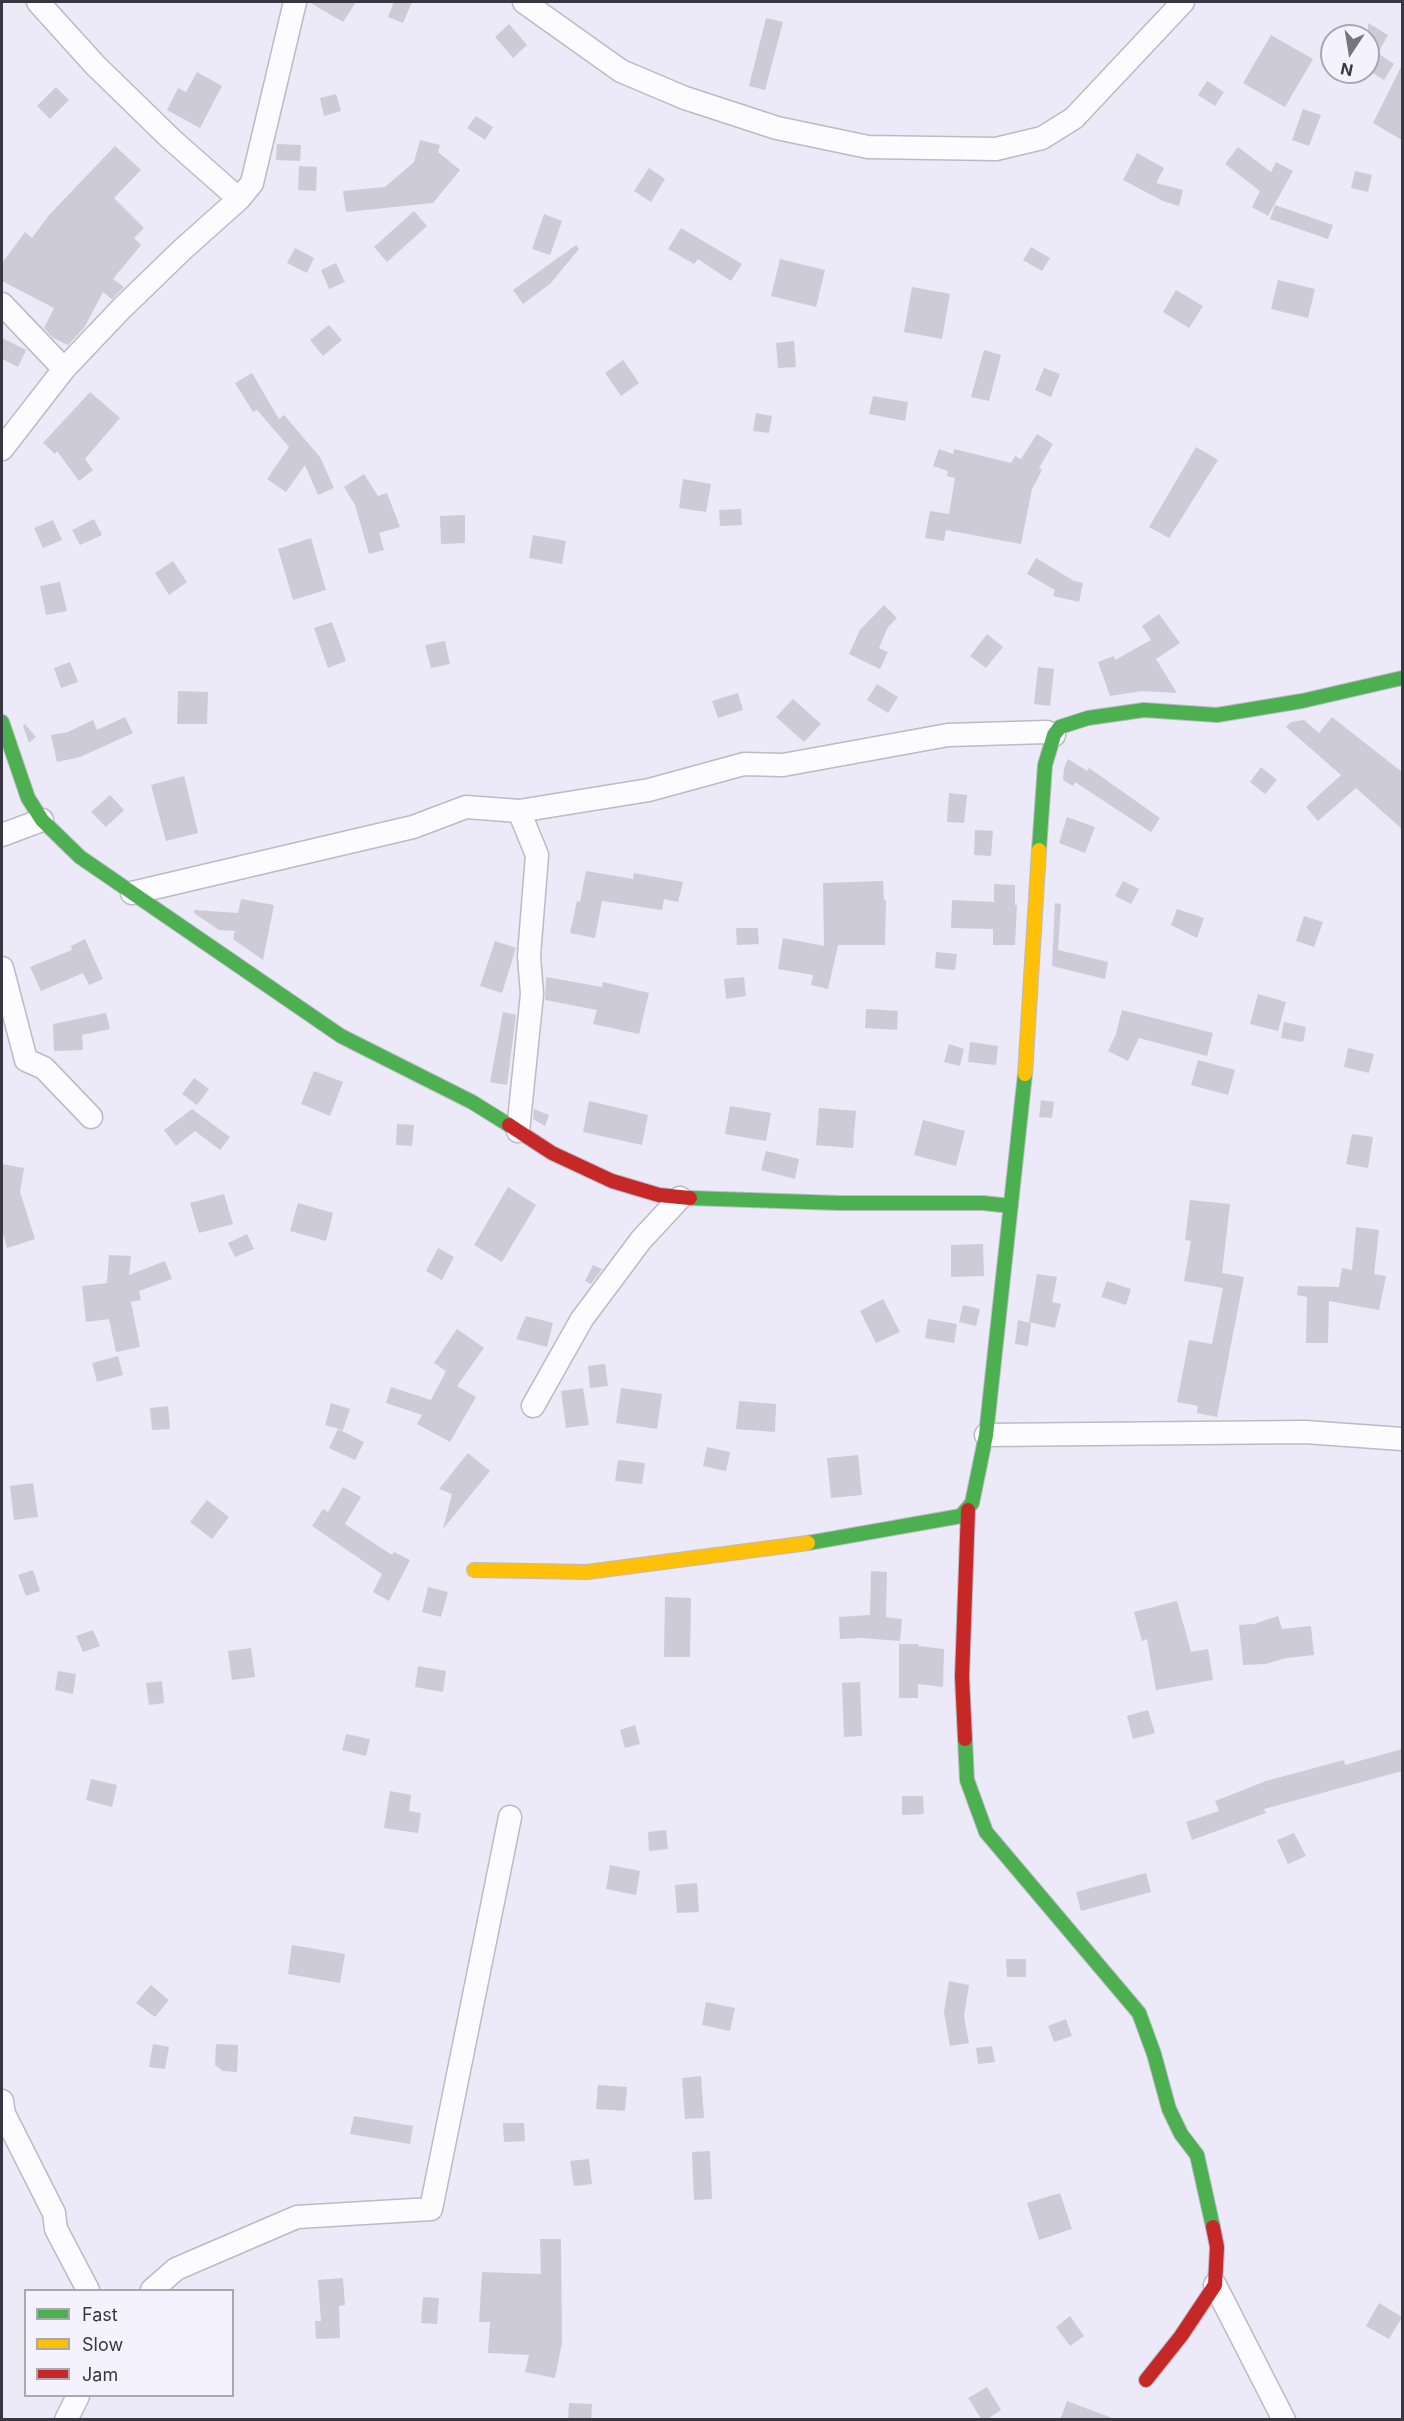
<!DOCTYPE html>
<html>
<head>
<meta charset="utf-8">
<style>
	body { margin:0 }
	#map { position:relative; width:1404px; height:2421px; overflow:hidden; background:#ece9f8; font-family:Inter,sans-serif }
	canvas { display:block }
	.frame { position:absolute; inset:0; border:3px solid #383641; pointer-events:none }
	.legend { position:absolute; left:24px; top:2289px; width:210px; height:108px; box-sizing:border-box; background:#f4f3fd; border:2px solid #a9a7b2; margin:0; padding:8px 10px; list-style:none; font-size:18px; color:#383641 }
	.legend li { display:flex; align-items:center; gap:12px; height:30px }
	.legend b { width:30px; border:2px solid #a9a7b2 }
	.north { position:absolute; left:1320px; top:24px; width:60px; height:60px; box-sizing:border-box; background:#f4f3fd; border:2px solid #a9a7b2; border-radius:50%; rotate:192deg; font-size:16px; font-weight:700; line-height:24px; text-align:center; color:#383641 }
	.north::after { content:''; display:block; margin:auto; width:21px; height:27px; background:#777581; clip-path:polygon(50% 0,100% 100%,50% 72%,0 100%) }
</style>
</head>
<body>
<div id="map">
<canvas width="1404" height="2421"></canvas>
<div class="frame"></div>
<ul class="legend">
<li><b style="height:8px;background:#4caf50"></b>Fast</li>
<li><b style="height:8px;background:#ffc107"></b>Slow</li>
<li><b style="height:8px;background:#c62828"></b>Jam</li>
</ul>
<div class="north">N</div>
</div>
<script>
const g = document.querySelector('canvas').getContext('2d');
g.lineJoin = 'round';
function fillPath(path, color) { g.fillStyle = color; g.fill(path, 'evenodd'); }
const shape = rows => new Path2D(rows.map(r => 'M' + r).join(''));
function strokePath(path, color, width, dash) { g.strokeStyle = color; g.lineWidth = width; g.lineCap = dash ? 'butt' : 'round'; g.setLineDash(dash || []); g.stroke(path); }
fillPath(shape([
	[309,2,356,2,343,22],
	[394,2,412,2,403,23,388,17],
	[766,18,783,22,765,90,749,86],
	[1368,23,1388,35,1378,53,1394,64,1384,80,1368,70],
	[509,24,527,45,513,58,495,37],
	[1271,35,1313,59,1285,107,1243,83],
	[1402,65,1402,140,1373,123],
	[197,72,222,86,200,128,167,110,178,88,186,92],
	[1207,81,1224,92,1215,106,1198,95],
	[56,87,69,100,50,119,37,106],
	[336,94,341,111,324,116,320,98],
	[1303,109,1321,115,1309,146,1292,140],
	[476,116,493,127,485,140,467,128],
	[420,140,440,145,438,152,460,170,433,203,346,212,343,191,385,187,414,162],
	[277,144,301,145,300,161,276,160],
	[115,146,141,170,114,198,144,228,134,238,141,245,113,279,124,287,112,299,103,292,84,328,68,345,53,338,44,328,54,308,2,281,2,263,25,232,32,238,49,215],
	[1238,147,1271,172,1276,162,1293,171,1268,216,1252,207,1260,191,1225,164],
	[1137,153,1164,168,1156,183,1183,190,1179,206,1163,201,1123,180],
	[299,166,317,167,316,191,298,190],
	[649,168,665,179,651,202,634,191],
	[1355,171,1372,175,1368,192,1351,188],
	[1275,205,1333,225,1328,239,1270,219],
	[414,211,427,226,387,262,374,247],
	[544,214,562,221,550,255,532,249],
	[681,228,742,264,731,281,698,259,694,264,668,249],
	[576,245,579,249,550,284,523,304,513,290],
	[1031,247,1050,258,1042,271,1023,260],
	[295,248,314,258,307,273,287,263],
	[780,259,825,270,816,307,771,296],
	[336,263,345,282,329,289,321,270],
	[1278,280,1315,289,1308,318,1271,309],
	[912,287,950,294,942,339,904,332],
	[1176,290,1203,306,1189,328,1163,312],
	[329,325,342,340,323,356,310,340],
	[2,338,26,350,18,367,2,359],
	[794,341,796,367,778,368,776,343],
	[984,350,1001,355,989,401,971,397],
	[623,360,639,383,621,396,605,373],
	[1044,368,1060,374,1051,397,1035,390],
	[252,373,279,419,284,415,320,457,334,488,318,495,305,465,286,492,267,479,289,447,257,410,253,412,235,383],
	[90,392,120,418,85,459,93,470,79,481,57,451,55,454,43,443],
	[873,396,908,402,905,421,869,414],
	[756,413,772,416,769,433,753,431],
	[1037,434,1053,444,1039,468,1042,470,1032,489,1021,544,946,530,944,541,925,538,930,511,949,514,955,478,947,476,948,471,933,466,939,449,953,454,954,449,1011,463,1015,456,1021,459],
	[1196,447,1218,460,1169,538,1149,527],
	[364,474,378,496,387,493,400,527,379,533,384,550,369,554,355,505,344,487],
	[683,479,711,484,706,512,679,508],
	[741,509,742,525,720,526,719,510],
	[465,515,465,543,441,544,440,516],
	[94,519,102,535,80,545,72,530],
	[53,520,62,540,43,548,34,528],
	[533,535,566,541,562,564,529,558],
	[311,538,326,590,293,600,278,549],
	[1036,558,1074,581,1083,583,1079,602,1053,596,1055,590,1027,574],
	[173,561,187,582,169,595,155,573],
	[60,582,67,611,46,615,40,586],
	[884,605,897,618,888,627,879,648,888,652,880,669,849,654,860,630],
	[1159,614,1180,643,1156,659,1177,693,1142,691,1110,696,1098,662,1114,656,1115,660,1151,640,1142,626],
	[332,622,346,661,328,668,314,628],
	[987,634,1003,647,986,668,970,656],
	[445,641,450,664,431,668,425,645],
	[70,662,78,682,61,688,54,668],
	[1038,667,1054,669,1050,706,1034,704],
	[877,684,898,697,888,713,867,700],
	[178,691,208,692,207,724,177,724],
	[738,693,743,710,718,718,712,701],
	[793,699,821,724,804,742,776,717],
	[125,717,133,733,80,757,57,762,51,735,68,732,93,720,97,730],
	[1332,717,1402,772,1402,829,1356,788,1318,821,1306,807,1341,775,1286,727,1291,722,1304,720,1319,733],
	[25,724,36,737,29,743,23,726],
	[1068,759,1087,771,1089,768,1160,818,1151,832,1075,782,1073,786,1063,780,1064,768],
	[1261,767,1277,780,1265,794,1250,782],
	[184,776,198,833,166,841,151,785],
	[949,793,967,795,964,823,947,822],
	[110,795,124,810,106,827,91,812],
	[1067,817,1095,827,1085,853,1059,843],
	[975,830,993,831,991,856,974,855],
	[586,871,633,879,634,873,683,882,678,902,664,899,662,910,602,901,595,938,570,933,577,901,580,902],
	[883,881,884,900,886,900,885,945,838,945,828,989,811,985,813,975,778,969,783,938,824,946,823,883],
	[1123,881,1139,889,1131,904,1115,896],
	[994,884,1015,885,1015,905,1017,905,1015,945,993,945,993,929,951,928,952,900,994,902],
	[241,899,274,905,263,960,233,939,235,931,219,930,194,913,194,910,238,913],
	[1055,903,1061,904,1058,950,1108,962,1105,979,1052,966],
	[1177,909,1204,918,1197,938,1171,925],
	[1304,916,1323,922,1314,947,1296,941],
	[736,928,758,928,759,944,737,945],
	[85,939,103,979,89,985,83,973,41,991,30,967,72,950,71,946],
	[495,941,516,948,502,993,480,986],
	[936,952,957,954,955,970,935,968],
	[546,977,602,987,603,982,649,993,639,1034,593,1024,597,1010,545,1000],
	[744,977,746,996,726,999,724,979],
	[1258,994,1286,1002,1278,1031,1250,1024],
	[866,1009,898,1011,897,1030,865,1028],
	[1122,1010,1213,1033,1207,1056,1139,1038,1128,1061,1108,1051,1116,1034],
	[503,1012,516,1015,507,1085,490,1082],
	[106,1013,110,1029,82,1035,83,1050,54,1051,53,1024],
	[1284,1022,1306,1027,1303,1042,1281,1038],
	[970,1042,998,1046,996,1065,968,1062],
	[949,1044,964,1049,960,1066,944,1062],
	[1348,1048,1374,1054,1369,1073,1344,1067],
	[1198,1060,1235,1070,1228,1095,1191,1085],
	[314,1071,343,1082,330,1116,301,1104],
	[194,1078,209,1089,197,1105,182,1094],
	[1041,1100,1054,1102,1052,1118,1039,1117],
	[589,1101,648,1115,642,1145,583,1132],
	[730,1106,771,1113,766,1141,725,1134],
	[819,1108,856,1111,853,1148,816,1145],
	[192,1109,230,1137,220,1150,195,1131,176,1146,164,1130],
	[534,1109,549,1115,545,1126,533,1119],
	[923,1120,965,1131,956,1166,914,1155],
	[397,1124,414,1125,412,1146,396,1145],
	[1352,1134,1373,1137,1368,1168,1346,1164],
	[766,1151,799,1159,795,1179,761,1170],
	[2,1164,24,1168,20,1192,35,1239,7,1248,2,1230],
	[508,1187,536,1205,502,1262,474,1245],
	[224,1194,233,1224,199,1233,190,1203],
	[1190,1200,1230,1204,1222,1273,1244,1277,1217,1417,1197,1413,1198,1406,1177,1402,1189,1340,1212,1344,1223,1288,1184,1281,1191,1241,1185,1240],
	[298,1203,333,1213,326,1241,290,1231],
	[1356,1227,1379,1230,1374,1274,1386,1276,1379,1310,1329,1301,1328,1343,1306,1343,1307,1297,1297,1295,1298,1286,1339,1287,1342,1268,1352,1270],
	[247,1234,254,1249,235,1257,228,1243],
	[983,1244,984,1276,951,1277,951,1245],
	[438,1248,454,1257,442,1280,426,1271],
	[109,1255,131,1256,129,1275,165,1261,172,1279,139,1291,141,1300,131,1302,140,1347,116,1352,109,1319,86,1322,82,1286,107,1283],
	[593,1265,602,1269,591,1284,585,1281],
	[1037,1274,1057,1277,1052,1302,1061,1304,1055,1328,1029,1322],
	[1107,1281,1131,1289,1126,1305,1101,1297],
	[883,1299,900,1332,876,1343,860,1311],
	[963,1305,980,1309,976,1326,959,1322],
	[526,1316,553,1323,547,1347,516,1339],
	[928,1319,957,1324,954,1343,925,1338],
	[1018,1320,1031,1323,1028,1346,1015,1344],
	[457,1329,484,1348,457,1386,476,1397,450,1442,417,1424,422,1415,386,1403,391,1387,431,1400,446,1371,434,1363],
	[118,1356,123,1375,97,1382,92,1363],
	[605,1364,608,1386,590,1388,588,1366],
	[583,1388,589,1425,566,1428,561,1391],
	[621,1388,662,1394,657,1429,616,1423],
	[739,1401,776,1404,775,1432,736,1429],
	[331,1403,350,1409,343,1430,325,1425],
	[168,1406,170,1429,152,1430,150,1408],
	[338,1429,364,1442,355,1460,329,1448],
	[707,1447,730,1452,726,1471,703,1466],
	[468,1453,490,1471,443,1529,452,1494,439,1489],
	[858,1455,862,1495,831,1498,827,1458],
	[618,1460,645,1463,642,1484,615,1481],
	[33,1483,38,1517,14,1520,10,1486],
	[343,1487,361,1497,345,1524,392,1555,394,1552,410,1560,389,1601,373,1592,382,1574,312,1526,323,1509,328,1512],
	[207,1500,229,1517,212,1539,190,1522],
	[33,1570,40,1591,26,1596,18,1575],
	[871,1571,887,1572,886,1617,902,1619,900,1641,861,1638,840,1639,839,1617,870,1615],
	[428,1587,448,1592,441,1617,422,1612],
	[665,1597,691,1598,690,1657,664,1657],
	[1177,1601,1191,1652,1208,1649,1213,1680,1156,1690,1147,1639,1142,1641,1134,1612],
	[1278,1616,1282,1629,1311,1626,1314,1655,1286,1658,1266,1664,1243,1665,1239,1625,1254,1624],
	[93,1630,100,1646,83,1652,76,1636],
	[899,1644,918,1644,918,1646,944,1649,943,1687,918,1684,918,1698,899,1698],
	[251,1648,255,1677,232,1680,228,1651],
	[418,1666,446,1671,443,1692,415,1687],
	[58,1671,76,1674,73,1694,55,1690],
	[162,1681,164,1703,149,1705,146,1683],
	[860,1682,862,1736,844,1737,842,1683],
	[1148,1710,1155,1733,1133,1739,1127,1716],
	[635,1725,640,1744,625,1748,620,1730],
	[346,1734,370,1739,366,1756,342,1750],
	[1402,1749,1402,1771,1264,1809,1266,1813,1192,1840,1186,1822,1219,1811,1215,1801,1266,1781,1344,1760,1345,1765],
	[91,1779,117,1785,112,1807,86,1800],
	[390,1791,411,1795,409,1811,421,1813,418,1833,384,1828],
	[902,1796,923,1796,924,1814,902,1815],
	[666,1830,668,1849,649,1851,648,1832],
	[1294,1833,1306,1856,1288,1864,1277,1840],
	[610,1865,640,1871,636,1895,606,1889],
	[1146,1873,1151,1892,1081,1911,1076,1892],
	[697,1883,699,1912,677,1913,675,1885],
	[292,1945,345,1954,340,1983,288,1974],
	[1006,1959,1026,1959,1026,1977,1007,1977],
	[949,1981,969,1985,964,2016,969,2043,950,2046,944,2012],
	[151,1985,169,2000,155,2017,136,2003],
	[706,2002,735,2008,730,2031,702,2025],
	[1066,2019,1072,2036,1054,2042,1048,2026],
	[153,2044,169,2047,165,2069,149,2067],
	[216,2044,238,2045,237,2072,223,2071,215,2065],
	[992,2046,995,2062,978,2064,976,2048],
	[701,2076,704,2118,685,2119,682,2078],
	[598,2085,627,2087,625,2111,596,2109],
	[354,2116,413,2126,410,2144,350,2134],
	[503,2123,524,2123,525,2141,504,2142],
	[710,2151,712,2199,694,2200,692,2152],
	[589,2159,592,2184,574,2186,570,2161],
	[1060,2193,1072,2229,1039,2240,1027,2203],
	[540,2239,561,2239,562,2343,555,2378,525,2372,529,2355,488,2353,490,2322,479,2322,482,2272,541,2274],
	[343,2278,345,2305,339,2306,340,2338,316,2339,315,2321,321,2321,318,2280],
	[423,2297,439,2298,437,2324,421,2323],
	[1379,2303,1402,2317,1389,2339,1366,2326],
	[1070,2316,1084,2336,1070,2346,1056,2327],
	[987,2387,1001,2410,986,2420,982,2420,968,2398],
	[1067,2401,1112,2418,1112,2420,1060,2420],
	[569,2403,592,2404,591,2420,568,2420]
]), '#cdcbd6');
const street = shape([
	[38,2,95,65,171,139,239,199],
	[524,2,621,71,685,98,777,128,868,147,996,149,1042,138,1074,118,1183,2],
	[2,304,64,369],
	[2,449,64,369,122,308,183,249,239,199,252,183,295,2],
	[2,835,42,820],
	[132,893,413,827,466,807,519,811,649,790,744,764,783,765,948,735,1047,732,1054,735],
	[2,968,26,1060,44,1068,91,1117],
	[518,1131,532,994,529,956,537,855,519,811],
	[533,1406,582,1319,641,1240,680,1198],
	[986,1435,1305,1432,1402,1439],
	[2,2101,4,2114,54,2213,56,2229,88,2290],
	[1215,2285,1284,2420],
	[152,2290,176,2269,297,2217,431,2209,510,1817],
	[66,2420,78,2396]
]);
const fast = shape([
	[2,722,28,798,42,820,80,857,341,1036,472,1102,509,1125],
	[1039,850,1045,765,1054,735,1060,727,1088,718,1144,710,1217,715,1302,701,1402,678],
	[690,1198,839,1203,983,1203,1011,1206],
	[808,1543,961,1516,972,1503,986,1435,1025,1074],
	[965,1739,967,1780,986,1832,1139,2013,1154,2054,1169,2109,1181,2134,1197,2155,1213,2227]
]);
const slow = shape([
	[1025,1074,1039,850],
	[474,1570,587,1572,808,1543]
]);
const jam = shape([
	[509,1125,552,1153,612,1181,659,1195,690,1198],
	[965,1739,962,1677,968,1510],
	[1146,2380,1181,2336,1215,2285,1217,2247,1213,2227]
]);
strokePath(street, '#bcbac5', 25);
strokePath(fast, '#bcbac5', 16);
strokePath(slow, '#bcbac5', 16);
strokePath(jam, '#bcbac5', 16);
strokePath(street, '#fcfcfe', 22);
strokePath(fast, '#4caf50', 14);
strokePath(slow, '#ffc107', 14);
strokePath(jam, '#c62828', 14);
</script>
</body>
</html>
